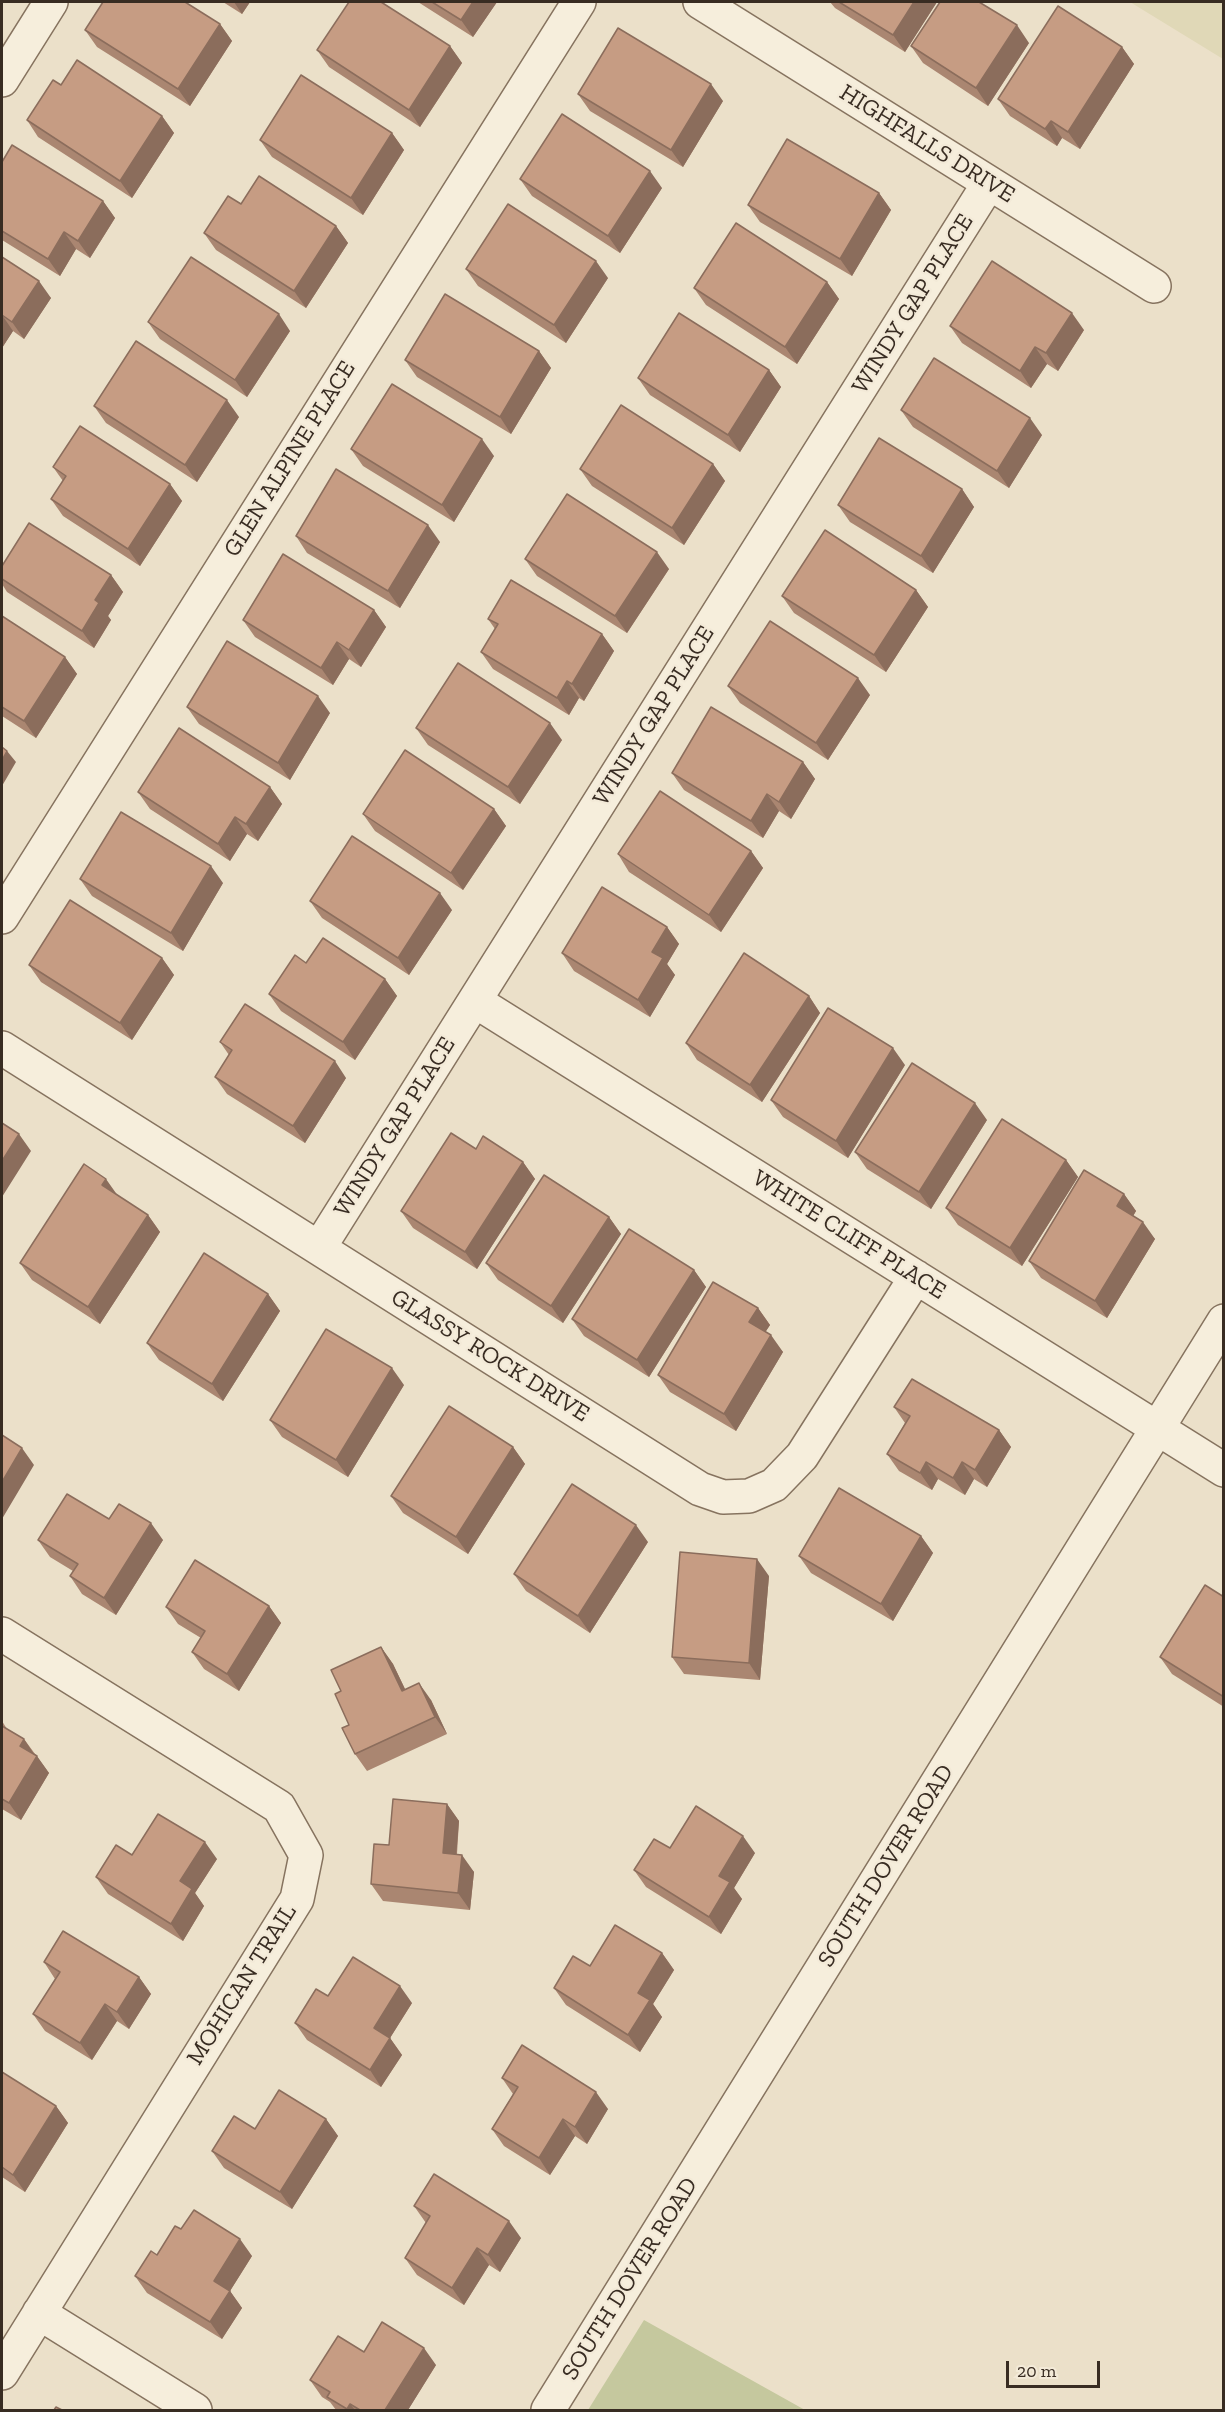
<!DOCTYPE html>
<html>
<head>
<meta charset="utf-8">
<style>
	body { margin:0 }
	#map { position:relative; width:1225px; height:2412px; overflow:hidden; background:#ebe0c9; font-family:"Zilla Slab",serif }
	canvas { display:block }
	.frame { position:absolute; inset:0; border:3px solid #382c22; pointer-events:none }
	.scale { position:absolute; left:1006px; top:2361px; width:94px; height:27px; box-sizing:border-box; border:3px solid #382c22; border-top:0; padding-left:8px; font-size:18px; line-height:21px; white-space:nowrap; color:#382c22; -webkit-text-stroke:4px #f3ead8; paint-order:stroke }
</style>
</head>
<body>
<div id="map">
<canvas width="1225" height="2412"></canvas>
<div class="frame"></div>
<div class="scale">20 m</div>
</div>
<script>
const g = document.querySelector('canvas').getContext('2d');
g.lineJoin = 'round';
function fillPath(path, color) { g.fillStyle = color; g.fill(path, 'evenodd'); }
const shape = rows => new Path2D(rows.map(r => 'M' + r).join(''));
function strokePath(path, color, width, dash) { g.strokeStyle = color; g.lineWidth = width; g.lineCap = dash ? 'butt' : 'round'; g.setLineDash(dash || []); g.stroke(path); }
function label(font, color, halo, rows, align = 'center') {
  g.font = font + ' "Zilla Slab",serif'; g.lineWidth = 4.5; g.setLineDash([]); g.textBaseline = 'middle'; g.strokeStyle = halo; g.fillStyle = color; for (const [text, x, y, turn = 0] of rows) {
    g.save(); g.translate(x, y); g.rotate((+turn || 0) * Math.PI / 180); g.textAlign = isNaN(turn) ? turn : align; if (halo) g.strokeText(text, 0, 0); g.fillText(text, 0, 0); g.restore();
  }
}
fillPath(shape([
	[1130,2,1223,2,1223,59]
]), '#e0d8b7');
fillPath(shape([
	[644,2320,805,2410,588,2410]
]), '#c5c89e');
const minor = shape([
	[700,2,1154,286],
	[2,80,51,2],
	[2,917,579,2],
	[475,1001,1224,1470],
	[2,1048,700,1489,723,1497,749,1496,774,1485,802,1456,916,1277],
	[319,1248,989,183],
	[2,1634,279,1807,306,1855,297,1899,2,2373],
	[39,2313,195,2410],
	[548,2410,1224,1321]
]);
strokePath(minor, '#86735f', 36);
strokePath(minor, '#f6eedc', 33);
fillPath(shape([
	[223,2,250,2,242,14],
	[418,2,497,2,473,37],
	[830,2,937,2,905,52,835,8],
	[220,24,232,41,190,106,97,47,85,30],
	[1029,43,988,106,923,63,911,46],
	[450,46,462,63,420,127,329,67,317,50],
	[1122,47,1134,64,1080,149,1062,138,1057,146,1010,116,998,99],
	[61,85,162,116,174,133,132,198,38,137,27,120],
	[578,94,723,101,683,167,590,111],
	[392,133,404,150,363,215,272,157,260,140],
	[2,162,103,201,115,218,90,258,76,249,60,276,2,240],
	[520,179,662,188,620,253,532,196],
	[879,193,891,210,852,276,760,222,748,205],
	[241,204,336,226,348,243,306,308,216,250,204,233],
	[2,257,51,298,24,339,13,331,2,348],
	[466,269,608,278,566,343,478,286],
	[827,282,839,299,797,364,706,305,694,288],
	[148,322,290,331,247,397,160,339],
	[950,326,1084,330,1058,371,1047,364,1031,388,962,343],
	[539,351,551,368,511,434,417,377,405,360],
	[769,370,781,387,740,452,650,395,638,378],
	[94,406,239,417,197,482,106,423],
	[901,410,1042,435,1009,488,913,427],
	[351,449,494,456,454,522,363,466],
	[713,464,725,481,684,545,592,486,580,469],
	[53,467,170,484,182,501,140,566,63,516,51,499,63,481],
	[962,489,974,507,933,573,850,522,838,505],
	[296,536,440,542,400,608,307,553],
	[525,559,669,569,627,633,537,576],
	[2,566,111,575,123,592,108,616,111,620,94,648,7,592,2,584],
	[916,590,928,607,886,672,794,613,782,596],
	[374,610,386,627,361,667,349,659,333,685,255,637,243,620],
	[2,616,65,657,77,674,36,738,2,716],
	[488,619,602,634,614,651,584,701,579,698,569,715,493,669,481,652,495,629],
	[728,686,870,695,828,760,740,703],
	[187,707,330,713,290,780,199,724],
	[416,728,562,740,520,804,428,745],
	[803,762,815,779,791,819,779,811,763,838,684,790,672,773],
	[270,787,282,804,258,841,247,834,230,861,150,809,138,792],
	[494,809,506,826,463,890,375,831,363,814],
	[751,851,763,868,721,932,629,872,618,854],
	[80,879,223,883,183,951,92,896],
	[310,901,452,910,409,975,322,918],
	[667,927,679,944,667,964,675,975,650,1017,574,971,562,953],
	[162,958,174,975,132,1040,41,982,29,965],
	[306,963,385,979,397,996,355,1060,281,1011,269,994],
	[809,996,820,1013,762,1102,697,1060,686,1043],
	[220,1042,346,1078,305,1143,227,1094,215,1077,229,1055],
	[905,1065,848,1158,783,1117,771,1100],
	[987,1120,931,1209,867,1169,855,1152],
	[476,1149,523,1162,535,1179,477,1269,413,1228,401,1211],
	[1066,1160,1078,1177,1022,1266,958,1225,946,1208],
	[1124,1194,1136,1211,1133,1216,1155,1239,1107,1318,1041,1278,1029,1261],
	[117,1195,148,1215,160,1232,100,1324,32,1280,20,1263],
	[609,1217,621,1234,563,1323,498,1280,486,1263],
	[694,1270,706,1287,649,1377,584,1336,572,1319],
	[268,1294,280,1311,223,1401,159,1360,147,1343],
	[758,1308,770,1325,765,1332,783,1352,736,1431,670,1392,658,1375],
	[404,1385,348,1477,282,1437,270,1420],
	[894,1407,999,1430,1011,1447,987,1487,974,1479,965,1495,938,1479,932,1490,899,1471,887,1454,905,1423],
	[513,1447,525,1464,468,1554,403,1513,391,1496],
	[109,1519,163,1540,116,1615,82,1594,70,1576,73,1571,50,1557,38,1540],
	[921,1536,933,1553,893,1621,811,1573,799,1556],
	[648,1542,590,1633,526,1591,514,1574],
	[769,1576,760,1680,684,1674,672,1657],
	[1224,1597,1224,1707,1172,1674,1160,1657],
	[269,1606,281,1623,239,1691,204,1669,192,1652,201,1638,178,1624,166,1607],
	[381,1647,393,1664,405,1689,431,1700,447,1734,367,1771,355,1754,349,1725,341,1691],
	[2,1721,7,1729,24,1739,49,1773,21,1820,2,1809],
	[447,1804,459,1821,457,1854,474,1872,470,1910,383,1901,371,1884,389,1845],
	[670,1848,755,1853,734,1888,742,1899,721,1934,646,1887,634,1870],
	[132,1855,217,1859,195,1893,204,1906,183,1941,108,1894,96,1877],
	[662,1953,674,1970,653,2004,662,2017,640,2052,566,2005,554,1988,590,1966],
	[44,1962,139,1977,151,1994,129,2029,117,2021,92,2060,45,2031,33,2014,55,1979],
	[328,1996,412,2003,390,2038,402,2055,381,2087,307,2040,295,2023],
	[2,2072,56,2106,68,2123,25,2192,2,2177],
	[502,2078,608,2109,587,2144,575,2136,550,2175,504,2146,492,2129,513,2094],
	[326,2119,338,2136,292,2209,224,2168,212,2151,255,2129],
	[414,2206,521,2238,500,2272,489,2265,464,2305,417,2275,405,2258,426,2223],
	[181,2229,252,2256,230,2291,242,2308,222,2339,147,2293,135,2276,157,2255],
	[364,2352,436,2365,408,2410,336,2410,330,2402,322,2397,310,2380]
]), '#aa8671');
fillPath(shape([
	[234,2,250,2,242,14],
	[473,2,497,2,473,37,461,20],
	[914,2,937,2,905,52,893,35],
	[220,24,232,41,190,106,178,89],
	[1017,25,1029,43,988,106,976,88],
	[450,46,462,63,420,127,409,110],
	[1122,47,1134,64,1080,149,1068,132],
	[711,84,723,101,683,167,671,150],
	[162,116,174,133,132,198,120,181],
	[1051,121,1062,138,1057,146,1045,129],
	[392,133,404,150,363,215,351,198],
	[650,171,662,188,620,253,608,236],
	[879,193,891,210,852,276,840,259],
	[103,201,115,218,90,258,78,241],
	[336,226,348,243,306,308,294,291],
	[64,232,76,249,60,276,48,259],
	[596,261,608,278,566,343,554,325],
	[39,281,51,298,24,339,12,322],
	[827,282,839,299,797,364,785,347],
	[1072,313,1084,330,1058,371,1046,353],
	[279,314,290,331,247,397,235,380],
	[2,315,13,331,2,348],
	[1035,347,1047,364,1031,388,1020,371],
	[539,351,551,368,511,434,500,417],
	[769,370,781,387,740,452,728,435],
	[227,400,239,417,197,482,185,465],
	[1030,418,1042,435,1009,488,997,471],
	[482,439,494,456,454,522,442,505],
	[713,464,725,481,684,545,672,528],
	[170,484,182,501,140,566,128,549],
	[962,489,974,507,933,573,921,556],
	[428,525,440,542,400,608,388,591],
	[657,552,669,569,627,633,615,616],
	[111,575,123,592,108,616,111,620,94,648,82,631,95,600],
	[916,590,928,607,886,672,874,655],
	[374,610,386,627,361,667,349,650],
	[602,634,614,651,584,701,572,684],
	[337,642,349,659,333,685,321,668],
	[65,657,77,674,36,738,24,721],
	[858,678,870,695,828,760,816,743],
	[567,681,579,698,569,715,557,698],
	[318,696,330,713,290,780,278,763],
	[550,723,562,740,520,804,508,787],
	[7,751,16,762,2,786,2,760],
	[803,762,815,779,791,819,779,802],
	[270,787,282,804,258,841,246,824],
	[767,794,779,811,763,838,751,821],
	[494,809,506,826,463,890,451,873],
	[235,817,247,834,230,861,218,844],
	[751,851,763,868,721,932,709,915],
	[211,866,223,883,183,951,171,933],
	[440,893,452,910,409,975,398,958],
	[667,927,679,944,667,964,675,975,650,1017,638,1000,652,952],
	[162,958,174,975,132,1040,120,1023],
	[385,979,397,996,355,1060,343,1042],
	[809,996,820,1013,762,1102,750,1085],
	[893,1048,905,1065,848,1158,836,1141],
	[335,1061,346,1078,305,1143,293,1126],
	[975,1103,987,1120,931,1209,919,1192],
	[19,1134,31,1151,2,1197,2,1161],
	[1066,1160,1078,1177,1022,1266,1010,1248],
	[523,1162,535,1179,477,1269,465,1252],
	[106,1179,118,1196,102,1185],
	[1124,1194,1136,1211,1129,1223,1117,1206],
	[148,1215,160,1232,100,1324,88,1307],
	[609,1217,621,1234,563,1323,551,1306],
	[1143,1222,1155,1239,1107,1318,1095,1301],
	[694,1270,706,1287,649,1377,637,1360],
	[268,1294,280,1311,223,1401,212,1384],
	[758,1308,770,1325,761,1339,749,1322],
	[771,1335,783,1352,736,1431,724,1414],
	[392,1368,404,1385,348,1477,336,1460],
	[999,1430,1011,1447,987,1487,975,1470],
	[513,1447,525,1464,468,1554,456,1537],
	[22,1448,34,1465,2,1519,2,1482],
	[926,1462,938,1479,932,1490,920,1473],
	[962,1462,974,1479,965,1495,953,1478],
	[151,1523,163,1540,116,1615,104,1598],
	[636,1525,648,1542,590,1633,578,1616],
	[921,1536,933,1553,893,1621,881,1604],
	[757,1559,769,1576,760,1680,749,1663],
	[269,1606,281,1623,239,1691,227,1674],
	[381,1647,393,1664,414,1708,402,1691],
	[419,1683,431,1700,447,1734,435,1717],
	[24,1739,36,1757,20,1746],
	[37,1756,49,1773,21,1820,9,1803],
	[447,1804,459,1821,455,1870,443,1853],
	[743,1836,755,1853,734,1888,742,1899,721,1934,709,1917,719,1876],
	[205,1842,217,1859,195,1893,204,1906,183,1941,171,1924,180,1881],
	[462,1855,474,1872,470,1910,458,1893],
	[662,1953,674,1970,653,2004,662,2017,640,2052,628,2035,638,1993],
	[139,1977,151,1994,129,2029,117,2012],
	[400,1986,412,2003,390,2038,402,2055,381,2087,370,2070,374,2028],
	[105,2004,117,2021,92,2060,80,2043],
	[596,2092,608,2109,587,2144,575,2127],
	[56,2106,68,2123,25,2192,13,2175],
	[326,2119,338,2136,292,2209,280,2192],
	[563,2119,575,2136,550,2175,539,2158],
	[509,2221,521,2238,500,2272,488,2255],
	[240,2239,252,2256,230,2291,242,2308,222,2339,210,2322,214,2281],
	[477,2248,489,2265,464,2305,452,2288],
	[424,2348,436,2365,408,2410,385,2410],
	[350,2404,355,2410,347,2410,347,2409]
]), '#8b6d5c');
const building = shape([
	[103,2,185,2,220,24,178,89,85,30,103,2],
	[349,2,381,2,450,46,409,110,317,50,349,2],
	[432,2,473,2,461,20,432,2],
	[839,2,914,2,893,35,839,2],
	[940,2,979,2,1017,25,976,88,911,46,940,2],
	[1058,6,1122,47,1068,132,1051,121,1045,129,998,99,1058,6],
	[618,28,711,84,671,150,578,94,618,28],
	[77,60,162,116,120,181,27,120,53,80,61,85,77,60],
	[301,75,392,133,351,198,260,140,301,75],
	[562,114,650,171,608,236,520,179,562,114],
	[787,139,879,193,840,259,748,205,787,139],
	[12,145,103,201,78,241,64,232,48,259,2,231,2,162,12,145],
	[259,176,336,226,294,291,204,233,228,196,241,204,259,176],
	[508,204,596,261,554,325,466,269,508,204],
	[736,223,827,282,785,347,694,288,736,223],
	[2,257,39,281,12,322,2,315,2,257],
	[191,257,279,314,235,380,148,322,191,257],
	[992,261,1072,313,1046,353,1035,347,1020,371,950,326,992,261],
	[445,294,539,351,500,417,405,360,445,294],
	[679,313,769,370,728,435,638,378,679,313],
	[136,341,227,400,185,465,94,406,136,341],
	[934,358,1030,418,997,471,901,410,934,358],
	[392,384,482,439,442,505,351,449,392,384],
	[621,405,713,464,672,528,580,469,621,405],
	[80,426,170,484,128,549,51,499,66,476,53,467,80,426],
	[879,438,962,489,921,556,838,505,879,438],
	[336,469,428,525,388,591,296,536,336,469],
	[567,494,657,552,615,616,525,559,567,494],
	[29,523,111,575,95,600,99,603,82,631,2,579,2,566,29,523],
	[825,530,916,590,874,655,782,596,825,530],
	[283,554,374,610,349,650,337,642,321,668,243,620,283,554],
	[511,580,602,634,572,684,567,681,557,698,481,652,498,624,488,619,511,580],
	[2,616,65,657,24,721,2,707,2,616],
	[770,621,858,678,816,743,728,686,770,621],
	[227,641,318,696,278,763,187,707,227,641],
	[458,663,550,723,508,787,416,728,458,663],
	[711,707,803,762,779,802,767,794,751,821,672,773,711,707],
	[179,728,270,787,246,824,235,817,218,844,138,792,179,728],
	[2,747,7,751,2,760,2,747],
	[405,750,494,809,451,873,363,814,405,750],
	[660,791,751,851,709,915,618,854,660,791],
	[121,812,211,866,171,933,80,879,121,812],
	[352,836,440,893,398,958,310,901,352,836],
	[602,887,667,927,652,952,663,958,638,1000,562,953,602,887],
	[70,900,162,958,120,1023,29,965,70,900],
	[323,938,385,979,343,1042,269,994,295,955,306,963,323,938],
	[744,953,809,996,750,1085,686,1043,744,953],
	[245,1004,335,1061,293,1126,215,1077,232,1050,220,1042,245,1004],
	[828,1008,893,1048,836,1141,771,1100,828,1008],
	[912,1063,975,1103,919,1192,855,1152,912,1063],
	[1002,1119,1066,1160,1010,1248,946,1208,1002,1119],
	[2,1123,19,1134,2,1161,2,1123],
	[451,1133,476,1149,483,1136,523,1162,465,1252,401,1211,451,1133],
	[84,1164,106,1179,102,1185,148,1215,88,1307,20,1263,84,1164],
	[1084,1170,1124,1194,1117,1206,1143,1222,1095,1301,1029,1261,1084,1170],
	[544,1175,609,1217,551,1306,486,1263,544,1175],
	[629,1229,694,1270,637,1360,572,1319,629,1229],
	[204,1253,268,1294,212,1384,147,1343,204,1253],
	[713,1282,758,1308,749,1322,771,1335,724,1414,658,1375,713,1282],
	[326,1329,392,1368,336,1460,270,1420,326,1329],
	[912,1379,999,1430,975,1470,962,1462,953,1478,926,1462,920,1473,887,1454,910,1416,894,1407,912,1379],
	[449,1406,513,1447,456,1537,391,1496,449,1406],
	[2,1435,22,1448,2,1482,2,1435],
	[572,1484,636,1525,578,1616,514,1574,572,1484],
	[839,1488,921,1536,881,1604,799,1556,839,1488],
	[67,1494,109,1519,119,1504,151,1523,104,1598,70,1576,78,1564,38,1540,67,1494],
	[680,1552,757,1559,749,1663,672,1657,680,1552],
	[195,1560,269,1606,227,1674,192,1652,205,1631,166,1607,195,1560],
	[1205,1585,1224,1597,1224,1697,1160,1657,1205,1585],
	[381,1647,402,1691,419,1683,435,1717,355,1754,342,1728,349,1725,335,1694,341,1691,331,1670,381,1647],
	[2,1726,24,1739,20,1746,37,1756,9,1803,2,1799,2,1726],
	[393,1799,447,1804,443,1853,462,1855,458,1893,371,1884,374,1844,389,1845,393,1799],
	[696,1806,743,1836,719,1876,730,1882,709,1917,634,1870,654,1839,670,1848,696,1806],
	[158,1814,205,1842,180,1881,192,1889,171,1924,96,1877,116,1845,132,1855,158,1814],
	[615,1925,662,1953,638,1993,650,2000,628,2035,554,1988,573,1956,590,1966,615,1925],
	[63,1931,139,1977,117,2012,105,2004,80,2043,33,2014,60,1972,44,1962,63,1931],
	[353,1957,400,1986,374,2028,390,2038,370,2070,295,2023,316,1989,328,1996,353,1957],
	[522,2045,596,2092,575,2127,563,2119,539,2158,492,2129,518,2087,502,2078,522,2045],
	[2,2072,56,2106,13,2175,2,2167,2,2072],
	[279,2090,326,2119,280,2192,212,2151,234,2116,255,2129,279,2090],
	[434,2174,509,2221,488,2255,477,2248,452,2288,405,2258,430,2216,414,2206,434,2174],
	[194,2210,240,2239,214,2281,230,2291,210,2322,135,2276,151,2251,157,2255,175,2226,181,2229,194,2210],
	[382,2322,424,2348,385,2410,360,2410,350,2404,347,2409,327,2397,330,2392,310,2380,338,2336,364,2352,382,2322],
	[56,2407,62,2410,54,2410,56,2407]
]);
fillPath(building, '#c69c83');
strokePath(building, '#8b6d5c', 1.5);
label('24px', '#382c22', '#f3ead8', [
	["HIGHFALLS DRIVE",927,144,32],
	["WINDY GAP PLACE",913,304,-58],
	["GLEN ALPINE PLACE",290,459,-58],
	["WINDY GAP PLACE",654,716,-58],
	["WINDY GAP PLACE",395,1127,-58],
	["WHITE CLIFF PLACE",849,1235,32],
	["GLASSY ROCK DRIVE",490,1356,32],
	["SOUTH DOVER ROAD",886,1866,-58],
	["MOHICAN TRAIL",242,1985,-58],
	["SOUTH DOVER ROAD",630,2279,-58]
]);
</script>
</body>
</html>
